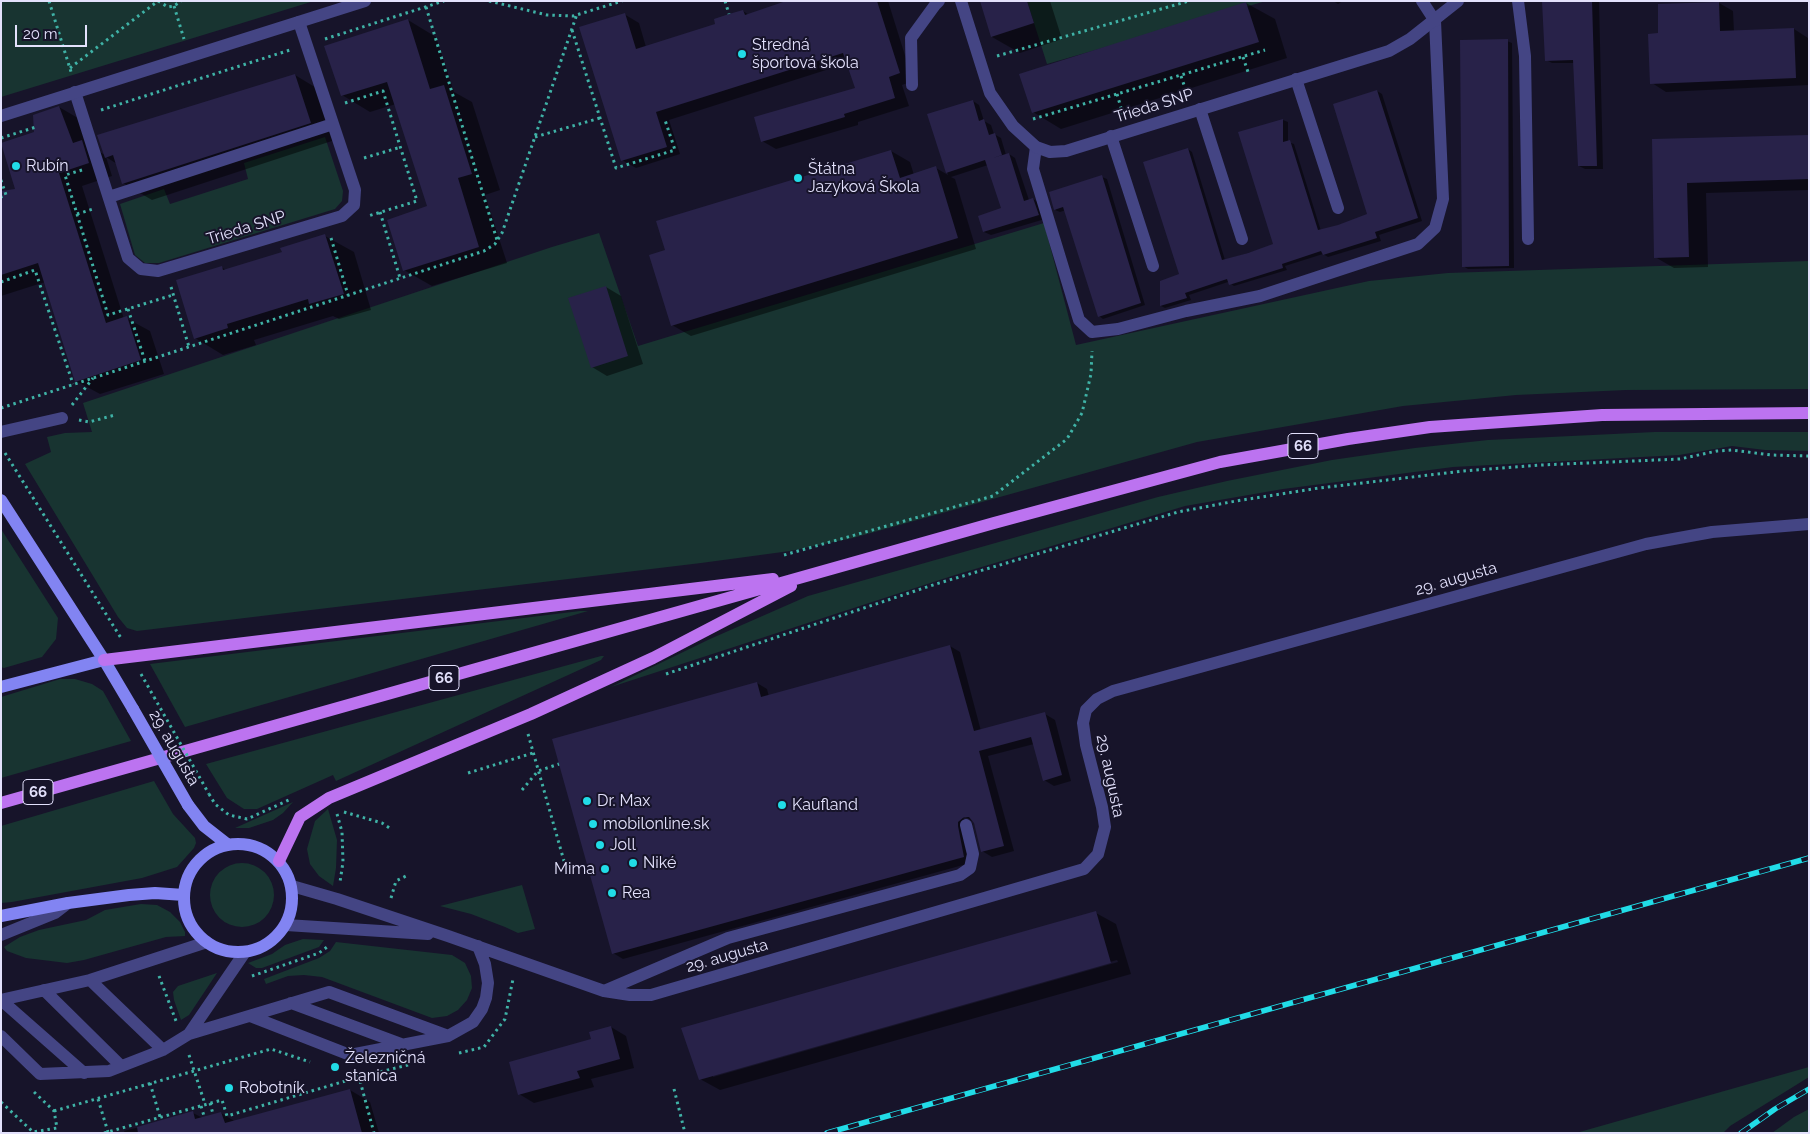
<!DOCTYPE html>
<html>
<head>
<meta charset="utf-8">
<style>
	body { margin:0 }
	#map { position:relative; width:1810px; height:1134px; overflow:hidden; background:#17142a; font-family:Raleway,sans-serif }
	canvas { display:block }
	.frame { position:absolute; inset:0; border:2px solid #e3e1fc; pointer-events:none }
	.scale { position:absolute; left:15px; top:25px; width:72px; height:22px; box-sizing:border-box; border:2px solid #e3e1fc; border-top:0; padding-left:6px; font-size:15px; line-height:18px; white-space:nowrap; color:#e3e1fc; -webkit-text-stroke:4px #17142a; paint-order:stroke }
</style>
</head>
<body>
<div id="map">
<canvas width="1810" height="1134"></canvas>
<div class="frame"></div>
<div class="scale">20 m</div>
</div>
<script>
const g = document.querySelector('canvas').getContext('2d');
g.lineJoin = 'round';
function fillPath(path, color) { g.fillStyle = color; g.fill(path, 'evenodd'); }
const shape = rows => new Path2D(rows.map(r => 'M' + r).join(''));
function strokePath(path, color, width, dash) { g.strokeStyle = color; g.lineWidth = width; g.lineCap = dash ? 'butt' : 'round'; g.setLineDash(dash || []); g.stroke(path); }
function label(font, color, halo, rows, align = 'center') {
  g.font = font + ' Raleway,sans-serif'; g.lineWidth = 4; g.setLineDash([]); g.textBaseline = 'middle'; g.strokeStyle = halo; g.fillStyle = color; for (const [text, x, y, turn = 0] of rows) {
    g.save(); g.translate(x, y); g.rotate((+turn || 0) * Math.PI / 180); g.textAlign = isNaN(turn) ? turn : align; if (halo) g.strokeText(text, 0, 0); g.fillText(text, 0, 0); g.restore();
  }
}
fillPath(shape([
	[1,1,314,1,1,97],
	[1027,1,1266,1,1047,64],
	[325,137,343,191,342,201,335,209,159,263,145,263,135,255,120,204,164,189,170,204,248,179,244,163],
	[1044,223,1076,345,1369,281,1448,273,1809,261,1809,389,1626,390,1516,395,1403,406,1197,442,853,538,790,551,701,563,137,631,127,628,118,617,25,464,51,452,47,437,65,433,92,432,83,403,552,247,599,233,638,346],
	[1655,432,1809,432,1809,451,1765,450,1732,446,1679,455,1453,467,1283,489,1185,506,955,575,611,687,710,639,808,596,1158,497,1227,481,1332,460,1415,448,1488,440],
	[1,529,58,618,56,639,42,657,4,668,1,667],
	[580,611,588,611,185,727,150,664],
	[601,656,604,656,601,660,336,781,333,775,257,809,244,809,227,798,206,764],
	[60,679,75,679,92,684,103,691,131,741,1,778,1,697],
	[154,781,173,814,195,838,196,843,194,848,177,867,142,878,12,902,1,903,1,826],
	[293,802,283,813,273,820,249,828,235,828],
	[328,809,337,840,336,868,333,886,319,876,310,864,307,849,315,821],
	'210 895a32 32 0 1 1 64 0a32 32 0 1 1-64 0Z',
	[522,885,535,929,518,933,505,927,471,914,440,906],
	[141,904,157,905,170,912,180,922,185,932,185,936,166,937,84,960,67,963,26,958,7,951,4,947,20,937,39,930,86,920,105,910],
	[303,939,324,940,319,947,262,968,256,968,248,963,272,954,285,945],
	[336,942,452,955,465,963,471,976,472,988,467,1000,458,1010,447,1016,432,1018,322,977,304,975,288,976,266,984,264,979,319,958,330,951],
	[217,973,189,1015,181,1020,174,1000,173,992,178,986],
	[1809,1067,1809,1077,1730,1126,1723,1133,1576,1133],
	[1809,1109,1809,1133,1772,1133,1794,1117]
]), '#183431');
fillPath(shape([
	[790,1,888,1,913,81,902,85,909,106,858,122,858,125,776,149,762,141,856,89,848,63,669,120,680,154,636,168,622,160,624,14,639,23,646,47,717,25,743,11,749,15],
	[981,1,1050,1,1062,39,1020,53,992,37],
	[1333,1,1343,1,1338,4],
	[1544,1,1599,1,1603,169,1585,169,1579,166,1574,63,1552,63,1546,60],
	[1246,3,1275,19,1287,58,1061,129,1033,112],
	[1719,3,1733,11,1734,32,1794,29,1808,38,1809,85,1666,92,1652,83,1660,35],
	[408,20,436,37,454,92,472,102,500,190,485,195,507,263,432,286,404,270,429,207,396,104,370,112,342,95],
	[1507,41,1512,43,1514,268,1468,269,1463,266],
	[295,75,323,92,338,139,152,200,123,183,117,164,106,157,112,176,82,186,124,319,126,318,150,331,164,374,100,394,76,381,45,282,1,296,1,204,19,198,35,133,59,107,83,121,93,148,105,155],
	[1377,91,1382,94,1422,221,1379,235,1381,241,1328,257,1323,254,1285,266,1287,270,1234,286,1228,282,1189,295,1191,300,1165,308,1161,306,1181,275,1188,149,1192,152,1225,260,1274,245,1240,133,1283,120,1288,122,1288,142,1294,144,1321,231,1369,215],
	[973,101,979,105,984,121,991,125,994,134,1001,138,1006,155,1009,154,1015,158,1029,200,1033,199,1040,203,1045,219,991,235,984,232,1002,209,988,165,951,177,955,179,976,249,691,336,672,325,667,251,891,151,910,162,914,175,936,168,948,175,928,115],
	[1809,137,1809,190,1706,193,1708,267,1674,268,1655,257,1653,140],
	[1102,177,1107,179,1145,305,1103,319,1099,316,1066,210,1060,212,1055,210],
	[325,236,354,252,371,310,339,319,333,316,254,340,256,345,223,355,195,338,221,267,226,270,283,253],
	[606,287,621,296,643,364,607,376,592,367],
	[950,646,960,652,981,731,1045,714,1055,720,1071,781,1054,786,1044,780,1034,744,988,756,1014,851,992,857,982,851,974,822,959,813,958,815,973,824,968,828,974,862,623,959,613,953,757,683,767,689,769,697],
	[1096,913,1116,924,1131,974,720,1090,700,1079],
	[1117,960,1118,962,713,1077,713,1074],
	[611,1027,626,1036,634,1068,591,1079,594,1087,534,1103,519,1094],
	[350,1090,370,1102,379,1133,125,1133,124,1131,193,1113,203,1118,221,1113,236,1122]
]), '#0007');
fillPath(shape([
	[786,1,877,1,900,73,889,77,895,98,844,114,845,117,761,142,754,117,855,88,843,53,656,112,667,147,621,161,579,27,625,13,636,49,715,24,714,19,729,14,743,10,745,15],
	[980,1,1027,1,1034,23,991,37],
	[1542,1,1592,1,1597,166,1578,166,1573,60,1545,61],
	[1246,2,1259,42,1032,113,1019,74],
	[1719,2,1720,31,1794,28,1796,78,1650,84,1648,34,1658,33,1658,4],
	[408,19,430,89,444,85,472,174,458,178,479,247,403,271,387,220,427,206,387,82,341,96,324,46],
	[1508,39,1509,266,1462,267,1460,40],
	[295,74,311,123,122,184,113,155,105,158,97,135],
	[1377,90,1418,218,1375,232,1377,238,1323,255,1321,251,1282,264,1283,268,1229,285,1227,279,1185,293,1187,298,1160,306,1160,281,1179,274,1143,162,1188,148,1222,260,1248,253,1273,244,1238,132,1283,119,1283,142,1290,140,1318,230,1338,225,1367,214,1333,104],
	[973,100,979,121,984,119,989,135,995,133,1002,155,993,158,1009,153,1024,201,1033,198,1039,215,983,232,978,216,1001,208,985,160,946,173,927,114],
	[59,106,73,143,82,140,89,163,59,173,106,323,127,316,141,360,75,382,38,263,1,275,1,191,15,189,1,143,34,132,33,115],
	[1809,135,1809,179,1687,183,1689,257,1654,258,1652,139],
	[891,150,900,178,936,166,958,238,671,326,649,255,665,250,656,221],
	[1102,175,1141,303,1098,317,1063,207,1054,210,1049,192],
	[325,234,344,294,309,304,308,299,227,324,228,328,194,339,176,280,222,266,223,270,282,252,280,248],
	[606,286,628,356,591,368,568,298],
	[950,645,974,731,1045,712,1062,775,1043,781,1031,737,979,751,1004,846,981,852,974,823,969,817,964,817,958,822,958,826,964,857,612,954,552,739,757,682,761,697],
	[1096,911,1111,963,699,1080,681,1028],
	[611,1026,620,1059,577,1071,580,1078,518,1095,509,1062,591,1039,589,1032],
	[350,1089,362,1133,138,1133,137,1127,193,1111,195,1119,221,1112,225,1123]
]), '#282249');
strokePath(shape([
	[49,1,72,75],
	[158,1,168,7,174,6,181,1],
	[489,1,547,15,573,16,622,1],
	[725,1,729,14],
	[174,6,184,39],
	[426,7,497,240],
	[572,30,616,168,675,150,665,120],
	[325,39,444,1],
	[997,56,1189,1],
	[1243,57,1249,75],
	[70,68,158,1],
	[1181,76,1187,94],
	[1117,94,1123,115],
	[345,103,383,91,417,201,368,216],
	[101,110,290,50],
	[1033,119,1265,50],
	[535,137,600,118],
	[1,138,36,127],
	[364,158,401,147],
	[82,170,65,175,108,315,173,295],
	[1,180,6,195,1,197],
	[380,212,400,278],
	[77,214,93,209],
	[331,238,348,295],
	[1,282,35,270,73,384],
	[171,287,189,347],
	[128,309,145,361],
	[72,405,93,378],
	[1,408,484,251,495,244,502,233,577,14],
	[79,420,89,422,115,415],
	[5,453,121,638],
	[784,555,993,496,1067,439,1082,413,1091,374,1092,351],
	[141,674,154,697],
	[666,674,936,584,1178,512,1236,501,1319,488,1464,471,1541,465,1680,459,1717,451,1732,450,1771,455,1809,456],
	[528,734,564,861],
	[468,773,533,753],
	[522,790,538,771,559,764],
	[209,794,215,804,229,815,247,819,291,799],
	[344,812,382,823,391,829],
	[337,814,342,832,343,862,340,882],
	[391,898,396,881,406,876],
	[159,976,176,1021],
	[252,976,319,953,327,947],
	[459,1053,484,1047,505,1019,513,979],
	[189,1055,205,1104],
	[357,1076,359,1077,374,1133],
	[150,1083,160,1117],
	[674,1089,685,1133],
	[98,1099,108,1132],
	[1,1102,33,1132,57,1128,54,1111,34,1092],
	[210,1103,213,1114],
	[201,1106,204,1116],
	[54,1111,271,1049,310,1062],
	[104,1133,222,1100,227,1116,359,1077,412,1064]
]), '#3fb2a6', 3, [2.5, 4]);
strokePath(shape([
	[1518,1,1525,56,1528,239],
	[1296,79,1338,208],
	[912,85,911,38,935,5,939,1],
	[75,92,128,258,141,269,158,271,342,216,354,205,355,190,299,22],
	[1200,109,1242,239],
	[1111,136,1153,266],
	[1036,147,1033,169,1079,320,1092,332,1118,329,1186,311,1260,296,1418,244,1435,228,1443,199,1435,21],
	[109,197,333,124],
	[1,432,62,418],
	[292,886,337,899,448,936,604,991,630,995,651,995,1084,869,1098,854,1105,827,1102,807,1086,745,1083,723,1086,710,1097,699,1113,691,1646,544,1712,532,1809,524],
	[286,925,428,934],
	[1,935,55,913,68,903],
	[90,980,163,1050],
	[44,990,121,1066],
	[604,991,728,938,960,875,970,868,973,854,966,825],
	[1,1000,90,980,207,942],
	[1,1000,84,1073],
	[291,1003,404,1045],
	[250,1016,350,1055,448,1036,473,1022,482,1009,486,998,488,983,485,964,478,946],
	[189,1034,245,952],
	[1,1036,40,1074,109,1071,163,1050,189,1034,329,992,448,1036]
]), '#444584', 12);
strokePath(shape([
	[961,1,990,93,1013,126,1036,147,1050,152,1066,151,1389,51,1410,39,1458,1],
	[1422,1,1435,21],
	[1,116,365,1]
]), '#444584', 12);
strokePath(shape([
	[1,500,104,660,133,709],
	[1,687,104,660],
	[188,805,204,826,227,844],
	'184 898a54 54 0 1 1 108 0a54 54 0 1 1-108 0Z',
	[1,916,68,903,129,895,155,893,184,895]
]), '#8284f2', 12);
strokePath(shape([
	[104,660,773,579],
	[1,803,994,523,1220,462,1348,439,1430,427,1602,415,1809,413],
	[279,861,300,817,329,798,531,714,653,658,791,586]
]), '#bc73f0', 12);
const rail = shape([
	[827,1133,1809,858],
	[1741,1133,1775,1109,1809,1089]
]);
strokePath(rail, '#21dce7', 5.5);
strokePath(rail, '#17142a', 4, [11]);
strokePath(shape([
	[154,697,209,794]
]), '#3fb2a6', 3, [2.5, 4]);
strokePath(shape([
	[133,709,188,805]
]), '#8284f2', 12);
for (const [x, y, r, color] of [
	[742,54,5,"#21dce7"],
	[16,166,5,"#21dce7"],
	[798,178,5,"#21dce7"],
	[587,801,5,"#21dce7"],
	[782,805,5,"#21dce7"],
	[593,824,5,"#21dce7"],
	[600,845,5,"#21dce7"],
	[633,863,5,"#21dce7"],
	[605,869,5,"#21dce7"],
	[612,893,5,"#21dce7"],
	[335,1067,5,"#21dce7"],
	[229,1088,5,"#21dce7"]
]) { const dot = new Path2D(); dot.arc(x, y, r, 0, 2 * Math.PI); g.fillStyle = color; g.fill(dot); strokePath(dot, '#17142a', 2); }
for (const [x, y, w] of [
	[1303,446,30],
	[444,678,30],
	[38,792,30]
]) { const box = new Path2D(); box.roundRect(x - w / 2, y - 12.5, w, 25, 4); g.fillStyle = '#17142a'; g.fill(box); strokePath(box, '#e3e1fc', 1); }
label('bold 15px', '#e3e1fc', null, [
	["66",1303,446],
	["66",444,678],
	["66",38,792]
]);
label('16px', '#e3e1fc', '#17142a', [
	["Stredná",752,45],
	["športová škola",752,63],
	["Rubín",26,166],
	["Štátna",808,169],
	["Jazyková Škola",808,187],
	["Dr. Max",597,801],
	["Kaufland",792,805],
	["mobilonline.sk",603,824],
	["Joll",610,845],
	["Niké",643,863],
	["Mima",595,869,"right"],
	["Rea",622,893],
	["Železničná",345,1058],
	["stanica",345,1076],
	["Robotník",239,1088]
], 'left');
label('16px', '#e3e1fc', '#17142a', [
	["Trieda SNP",1154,106,-17],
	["Trieda SNP",246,228,-17],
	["29. augusta",1456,579,-16],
	["29. augusta",174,748,60],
	["29. augusta",1110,776,78],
	["29. augusta",727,956,-16]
]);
</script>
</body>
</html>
